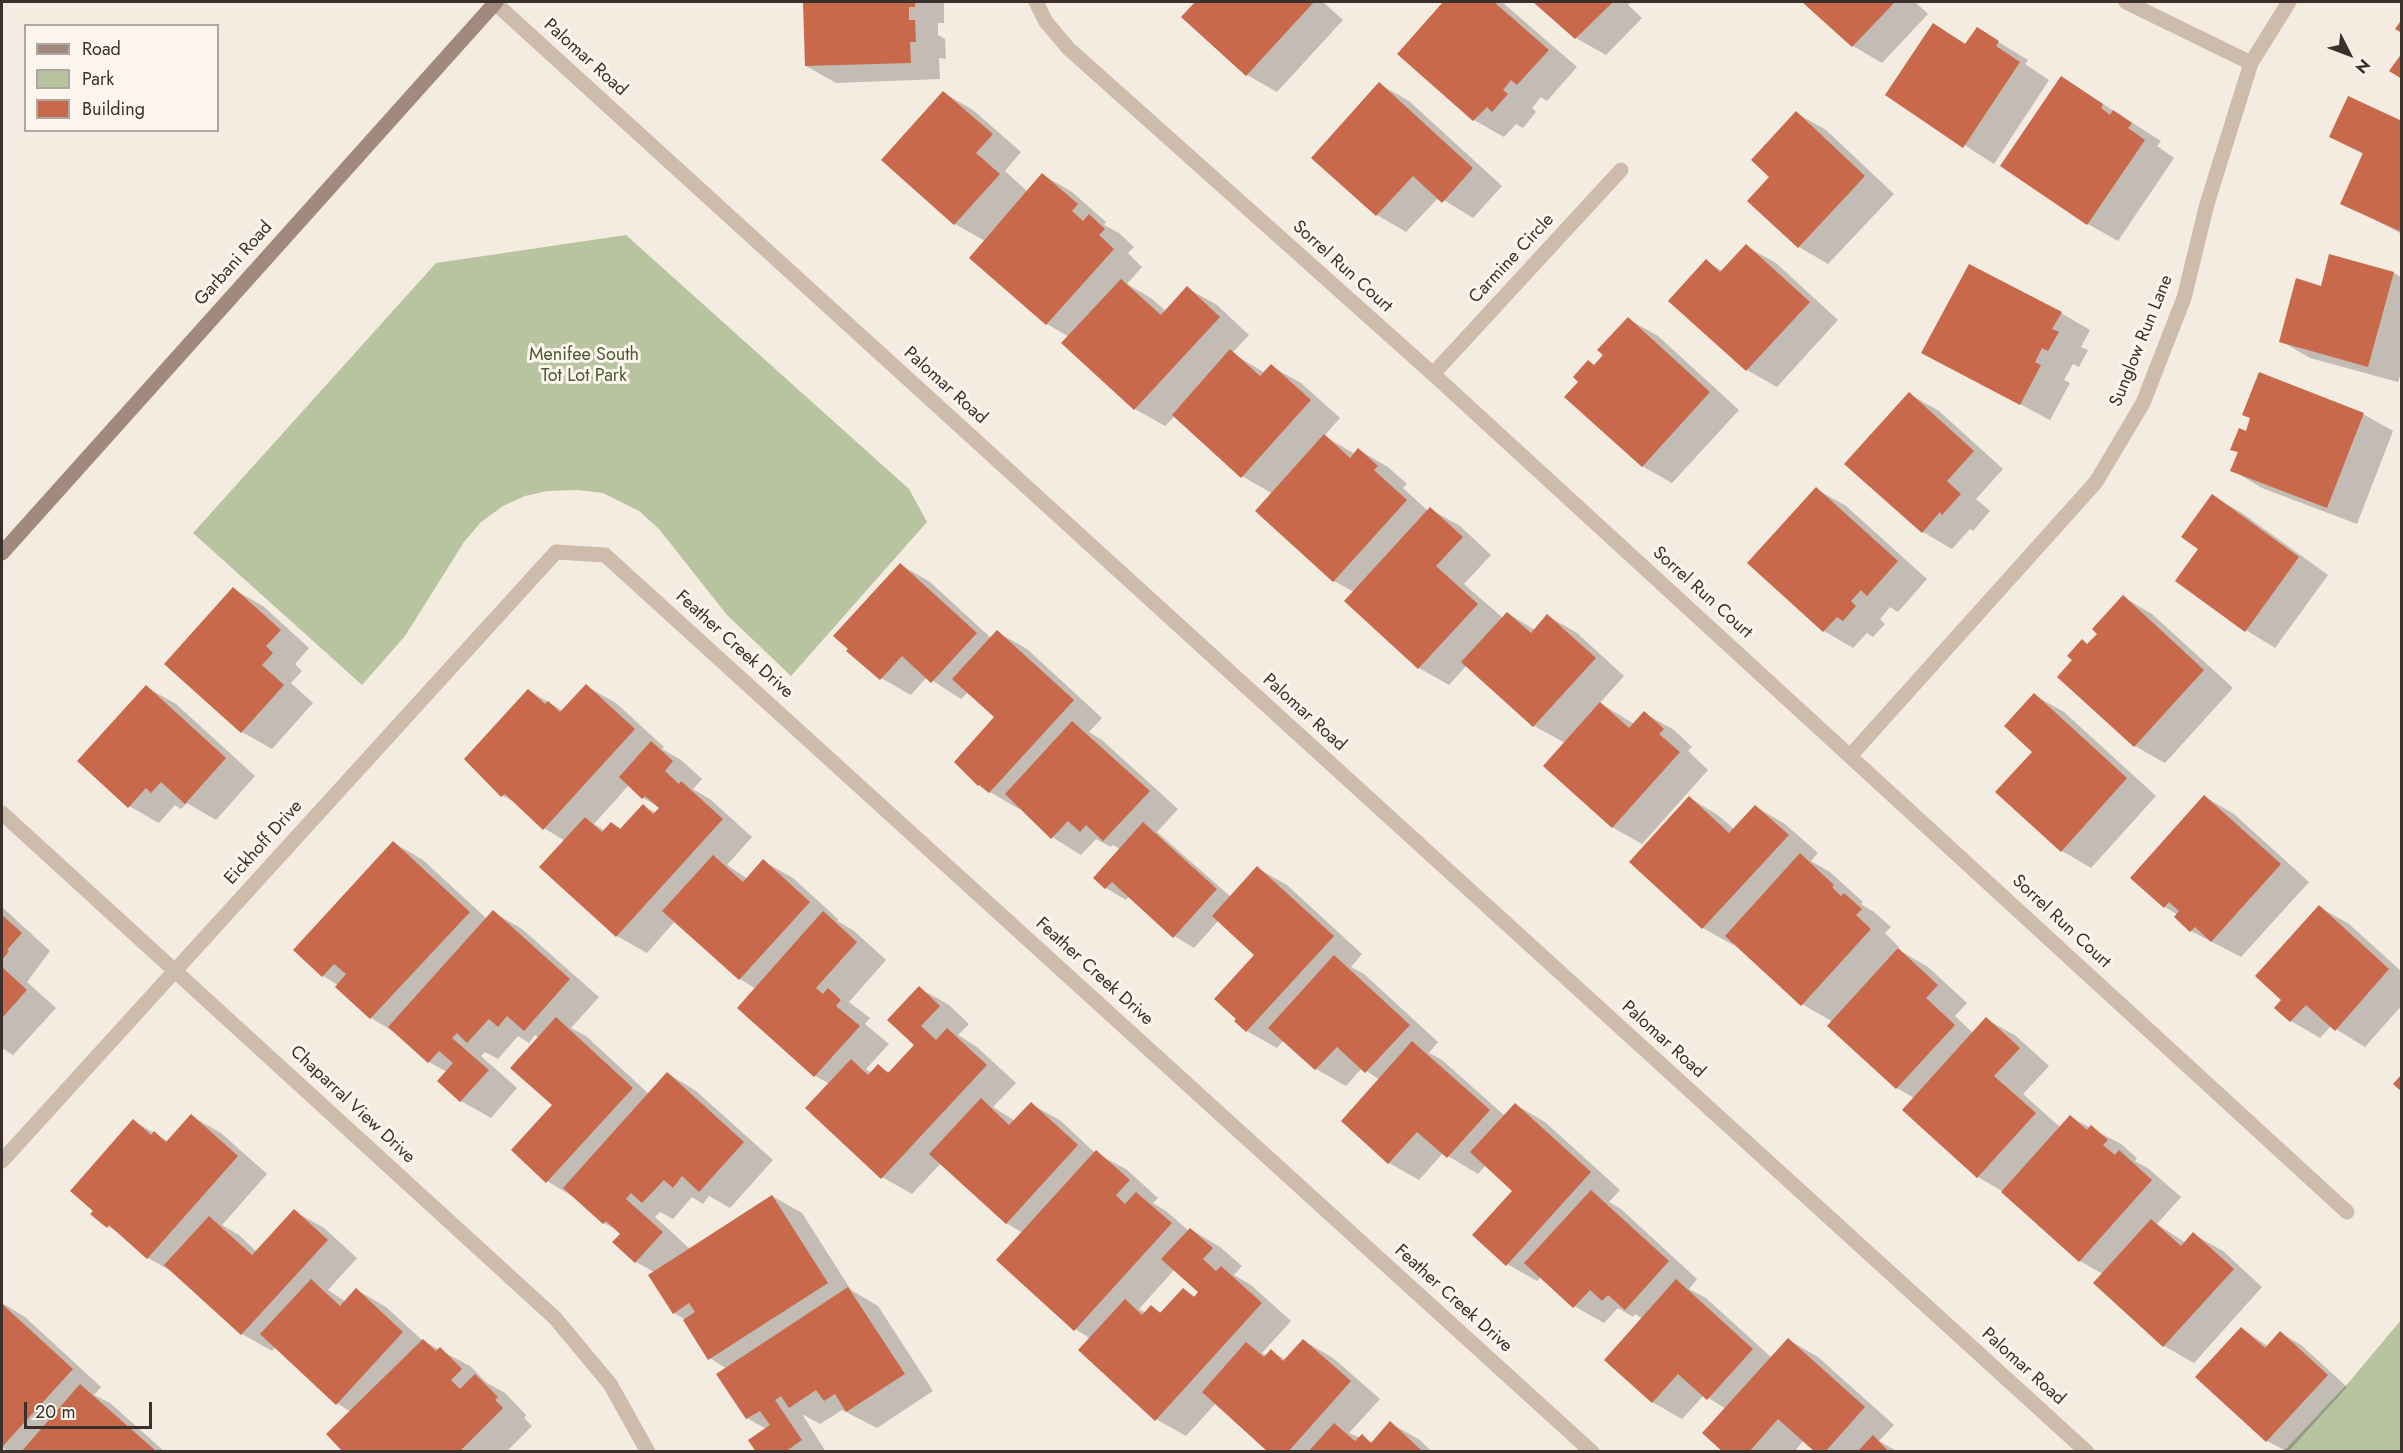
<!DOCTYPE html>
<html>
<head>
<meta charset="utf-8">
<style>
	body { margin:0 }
	#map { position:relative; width:2403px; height:1453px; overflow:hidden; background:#f4ebe1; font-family:Jost,sans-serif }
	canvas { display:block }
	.frame { position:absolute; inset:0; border:3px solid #3b302b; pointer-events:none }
	.legend { position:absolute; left:24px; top:24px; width:195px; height:108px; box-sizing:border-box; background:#fbf5ee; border:2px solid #aea6a0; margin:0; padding:8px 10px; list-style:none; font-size:18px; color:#3b302b }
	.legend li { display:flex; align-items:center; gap:12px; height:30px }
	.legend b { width:30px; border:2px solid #aea6a0 }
	.north { position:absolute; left:2319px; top:24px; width:60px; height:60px; -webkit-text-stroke:4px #fbf5ee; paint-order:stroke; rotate:132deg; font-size:16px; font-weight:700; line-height:24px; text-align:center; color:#3b302b }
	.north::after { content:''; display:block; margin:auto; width:21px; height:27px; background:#3b302b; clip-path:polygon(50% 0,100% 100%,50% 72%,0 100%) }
	.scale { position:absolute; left:24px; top:1402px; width:128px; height:27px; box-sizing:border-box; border:3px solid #3b302b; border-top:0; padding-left:8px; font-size:18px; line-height:21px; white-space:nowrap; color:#3b302b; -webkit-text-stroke:4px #fbf5ee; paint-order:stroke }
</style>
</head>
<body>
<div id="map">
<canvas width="2403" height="1453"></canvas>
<div class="frame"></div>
<ul class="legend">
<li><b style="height:8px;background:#a18a7d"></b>Road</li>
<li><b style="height:16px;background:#b8c4a0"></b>Park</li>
<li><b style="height:16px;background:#c8694b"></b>Building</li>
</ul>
<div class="north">N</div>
<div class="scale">20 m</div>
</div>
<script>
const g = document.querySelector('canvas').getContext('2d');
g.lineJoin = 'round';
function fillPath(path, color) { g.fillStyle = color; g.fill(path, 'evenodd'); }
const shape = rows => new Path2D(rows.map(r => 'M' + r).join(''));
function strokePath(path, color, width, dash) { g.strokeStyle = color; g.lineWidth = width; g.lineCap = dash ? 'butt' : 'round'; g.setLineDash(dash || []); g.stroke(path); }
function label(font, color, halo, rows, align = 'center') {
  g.font = font + ' Jost,sans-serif'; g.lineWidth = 6; g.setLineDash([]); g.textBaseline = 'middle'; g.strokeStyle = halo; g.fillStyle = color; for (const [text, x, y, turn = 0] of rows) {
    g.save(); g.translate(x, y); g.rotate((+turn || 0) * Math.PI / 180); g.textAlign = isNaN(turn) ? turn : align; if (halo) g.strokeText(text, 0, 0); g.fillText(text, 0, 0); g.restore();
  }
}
fillPath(shape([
	[626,235,909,489,927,522,791,676,727,615,659,529,639,511,603,493,577,490,547,491,525,496,503,506,481,522,464,542,405,636,362,685,193,533,436,263],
	[2401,1320,2401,1451,2284,1451,2350,1381]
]), '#b8c4a0');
fillPath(shape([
	[805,2,944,2,944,23,938,23,938,35,945,39,946,59,939,58,940,79,836,83,806,66],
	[1197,2,1323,2,1343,20,1277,92,1247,75,1183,17],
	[1445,2,1502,2,1577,67,1547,101,1541,97,1532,108,1536,112,1523,128,1516,124,1504,137,1474,120,1399,53],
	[1536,2,1631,2,1628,5,1642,18,1606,55,1576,38],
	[1804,2,1915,2,1928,14,1882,63,1853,46],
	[1933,25,1967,45,1977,29,2028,60,2025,64,2049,80,1994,164,1887,95],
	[2062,78,2161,141,2157,146,2174,158,2118,241,2088,224,2003,166],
	[1379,84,1409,101,1502,186,1473,218,1439,197,1406,232,1377,215],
	[944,93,973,110,1021,152,1005,171,1028,192,1043,175,1072,192,1106,222,1104,225,1119,233,1134,247,1128,253,1142,267,1127,284,1151,298,1166,311,1187,288,1217,305,1249,335,1232,353,1265,373,1271,366,1301,383,1340,418,1324,436,1355,454,1359,450,1388,467,1407,484,1403,488,1428,511,1430,509,1460,526,1491,555,1464,584,1503,618,1507,613,1535,630,1548,616,1577,633,1624,676,1600,703,1634,724,1644,713,1674,730,1692,747,1688,751,1708,770,1642,844,1612,827,1565,743,1534,726,1467,665,1449,685,1419,668,1354,592,1334,581,1257,511,1273,494,1242,476,1175,416,1165,426,1135,409,1064,343,1069,337,1047,324,985,241,955,224],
	[1796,113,1826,130,1894,194,1828,264,1799,247,1771,177],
	[2402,122,2402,234,2342,203,2364,155,2331,137],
	[1746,246,1776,263,1838,320,1777,387,1747,370,1671,301,1706,261,1722,271],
	[2330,256,2394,273,2402,278,2402,370,2398,382,2310,358,2281,341,2322,288],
	[2061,313,2090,330,2081,347,2088,350,2079,367,2073,364,2064,380,2070,383,2050,420,1923,353],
	[1628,319,1658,336,1739,410,1672,483,1642,466,1595,366],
	[1909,394,1939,411,2003,469,1976,499,1990,511,1973,531,1970,529,1952,549,1923,532],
	[2363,414,2393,431,2357,524,2262,488,2232,470,2239,453,2232,449,2246,433],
	[1816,489,1846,506,1927,579,1898,612,1890,607,1880,619,1885,624,1873,637,1867,633,1853,648,1824,631],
	[2213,496,2242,513,2328,575,2275,648,2246,630,2200,549],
	[901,565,930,582,991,638,997,632,1027,649,1102,718,1089,732,1102,740,1178,809,1157,832,1231,897,1257,868,1287,885,1362,954,1351,967,1364,974,1438,1042,1429,1053,1442,1060,1505,1116,1516,1105,1545,1122,1620,1190,1609,1202,1621,1209,1697,1279,1689,1289,1706,1298,1772,1358,1789,1340,1818,1357,1894,1425,1879,1441,1898,1452,1818,1452,1804,1440,1794,1452,1725,1452,1726,1409,1704,1395,1682,1419,1652,1402,1643,1319,1635,1314,1633,1317,1618,1308,1604,1323,1574,1306,1541,1277,1537,1281,1507,1264,1514,1191,1486,1165,1478,1174,1443,1153,1419,1180,1389,1163,1380,1080,1362,1068,1346,1086,1316,1069,1284,1040,1277,1048,1247,1031,1236,1021,1256,955,1219,920,1194,948,1174,936,1129,896,1126,900,1106,888,1095,878,1121,850,1113,845,1111,847,1096,839,1081,855,1052,837,1021,807,1019,809,990,792,996,717,968,692,961,699,927,677,911,695,881,678],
	[233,589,263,606,309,648,295,664,302,671,291,683,313,703,272,749,242,732],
	[2123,597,2152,614,2233,688,2165,763,2135,746,2060,677,2099,634],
	[586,686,616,703,664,747,662,749,681,760,702,779,693,789,711,800,752,837,727,865,748,879,763,861,793,878,839,920,837,921,853,930,886,960,849,1002,870,1018,865,1024,889,1044,866,1069,872,1073,878,1066,890,1073,916,1045,919,988,949,1005,969,1024,958,1035,977,1047,1016,1083,993,1107,1015,1121,1031,1104,1061,1121,1095,1153,1126,1169,1158,1198,1153,1203,1166,1211,1189,1231,1190,1229,1220,1247,1242,1266,1234,1275,1251,1285,1291,1321,1262,1353,1267,1356,1271,1351,1286,1360,1304,1341,1333,1358,1380,1399,1349,1433,1373,1443,1390,1423,1420,1440,1432,1452,1270,1452,1216,1403,1186,1436,1156,1419,1091,1339,1075,1329,1023,1233,1006,1223,941,1163,912,1194,882,1177,830,1084,815,1076,756,989,740,979,675,921,647,953,617,936,565,841,544,828,519,805,502,795,528,690,563,711],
	[629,785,643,798,661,808,656,813,643,806,622,829,612,824,605,831,594,824],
	[1175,1269,1200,1292,1196,1297,1183,1290,1162,1313,1151,1307,1146,1313,1139,1309],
	[146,687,176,704,255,776,216,820,187,803,181,809,175,805,159,823,129,806],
	[2034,695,2064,712,2156,796,2091,868,2062,851,2035,752],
	[2205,797,2234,814,2309,882,2241,957,2191,931,2178,915,2165,907],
	[1690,798,1719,816,1735,830,1756,807,1785,824,1818,853,1811,861,1830,872,1863,902,1861,904,1874,912,1891,927,1885,933,1899,947,1897,949,1928,967,1967,1003,1955,1016,1973,1033,1986,1019,2016,1036,2049,1066,2023,1094,2061,1128,2070,1117,2121,1144,2137,1158,2135,1161,2149,1169,2181,1197,2157,1224,2186,1243,2193,1234,2223,1251,2262,1287,2194,1363,2164,1346,2095,1283,2103,1274,2080,1261,2002,1191,1978,1177,1914,1098,1897,1088,1833,1022,1802,1004,1735,943,1733,945,1703,928,1631,862],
	[394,843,423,860,487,919,493,912,522,929,599,997,571,1028,586,1036,649,1094,667,1073,696,1091,773,1160,730,1208,709,1196,703,1204,692,1197,673,1219,660,1212,655,1217,690,1249,772,1196,802,1213,851,1290,878,1306,933,1391,877,1428,842,1410,820,1424,802,1414,826,1452,757,1452,766,1429,747,1418,727,1369,710,1358,686,1320,674,1313,654,1272,636,1262,614,1242,622,1233,604,1223,577,1199,547,1181,554,1105,539,1038,535,1035,529,1043,518,1036,498,1059,485,1052,481,1056,517,1088,491,1118,461,1101,447,1072,429,1062,396,1033,371,1018,337,987,338,985,323,976],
	[2,907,50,951,27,982,56,1008,13,1055,2,1048],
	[2319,907,2349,924,2402,972,2402,1005,2365,1047,2331,1026,2320,1038,2291,1021,2283,1000],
	[191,1116,221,1133,267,1174,222,1225,239,1235,257,1252,294,1211,324,1228,357,1258,328,1290,346,1302,357,1290,386,1307,423,1341,470,1366,487,1383,505,1393,526,1415,524,1418,532,1426,506,1452,345,1452,351,1412,337,1403,276,1347,272,1351,242,1334,178,1275,148,1258,121,1234,107,1226,134,1121,169,1142],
	[2,1303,25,1317,101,1387,94,1395,110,1403,165,1452,9,1452,2,1447],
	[2241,1328,2269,1347,2281,1333,2301,1345,2347,1387,2288,1452,2267,1441,2197,1377]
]), '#0003');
fillPath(shape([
	[803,2,915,2,915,7,909,7,909,20,915,20,916,42,910,42,911,63,805,66],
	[1195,2,1314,2,1246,76,1181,17],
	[1443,2,1494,2,1549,50,1517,85,1511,80,1503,90,1508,94,1492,112,1487,107,1473,121,1397,54],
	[1533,2,1613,2,1575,39],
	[1802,2,1895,2,1852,47],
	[2402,19,2402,33,2395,29],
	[1933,23,1965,44,1977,27,1999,41,1996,46,2020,62,1963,148,1885,95],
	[2402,53,2402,79,2389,71],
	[2061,76,2103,104,2101,108,2110,115,2113,110,2132,123,2128,128,2145,140,2087,225,2000,166],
	[1379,82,1473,168,1442,203,1413,176,1376,216,1311,158],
	[943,91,993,134,976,153,1000,174,954,225,881,160],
	[2348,96,2402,121,2402,232,2340,204,2363,153,2329,137],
	[1796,111,1865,176,1798,248,1747,201,1769,177,1751,160],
	[1042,173,1078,204,1072,211,1083,221,1089,214,1105,229,1099,235,1114,249,1046,325,969,258],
	[1746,244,1810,302,1746,371,1668,301,1706,259,1720,272],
	[2329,254,2394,272,2368,367,2279,342,2296,278,2321,286],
	[1969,264,2062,312,2052,329,2059,332,2048,351,2042,348,2035,362,2041,365,2020,405,1921,353],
	[1121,279,1161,315,1187,286,1220,317,1134,410,1061,343],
	[1628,317,1710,392,1642,467,1564,397,1578,382,1573,377,1588,360,1594,365,1603,355,1597,350],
	[1230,349,1260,376,1271,364,1311,400,1241,478,1172,415],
	[2259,372,2364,413,2327,508,2230,471,2238,452,2230,450,2239,428,2246,431,2250,418,2242,415],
	[1909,392,1974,451,1947,481,1961,494,1942,515,1940,512,1922,533,1844,464],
	[1324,434,1350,458,1358,448,1378,466,1374,470,1407,500,1333,582,1255,511],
	[1816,487,1898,561,1867,596,1861,590,1851,601,1856,606,1843,621,1837,617,1823,632,1747,563],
	[2212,494,2299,557,2245,632,2175,581,2198,549,2181,537],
	[1430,507,1463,537,1436,566,1478,604,1418,669,1344,601],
	[900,563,977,633,931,683,902,656,880,680,846,651,848,649,833,636],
	[233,587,281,630,266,646,273,653,262,665,284,685,241,733,164,664],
	[2123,595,2204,670,2134,747,2057,677,2072,660,2067,656,2082,639,2087,644,2097,634,2092,629],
	[1507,612,1531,633,1547,614,1596,658,1533,727,1461,662],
	[997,630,1074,700,989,793,979,785,978,786,954,762,994,717,952,679],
	[586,684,635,729,543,830,505,794,501,797,464,759,528,689,545,704,548,701,560,712],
	[146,685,226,758,185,804,161,782,151,793,146,788,128,808,77,761],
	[2034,693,2127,778,2061,852,1995,792,2032,752,2004,726],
	[1600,702,1629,728,1644,711,1664,729,1659,734,1680,752,1612,828,1543,766],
	[1072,721,1150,791,1103,841,1086,825,1080,832,1068,821,1051,839,1005,794],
	[651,741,673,761,665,771,679,784,681,781,723,819,616,937,539,867,585,817,602,832,611,822,620,829,643,804,653,814,659,808,645,796,642,799,619,777],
	[2204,795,2281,864,2211,942,2195,927,2190,932,2174,917,2179,911,2169,902,2164,908,2130,878],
	[1689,796,1729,833,1755,805,1789,835,1702,929,1629,862],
	[1143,822,1217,889,1173,938,1112,882,1105,889,1093,878],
	[393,841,470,912,370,1019,335,987,346,974,334,964,322,977,293,950],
	[1800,853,1834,885,1832,887,1841,896,1844,893,1862,909,1856,915,1871,929,1801,1006,1725,936],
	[713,855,743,882,763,859,810,902,739,980,662,911],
	[1257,866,1334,936,1246,1032,1234,1021,1236,1019,1214,999,1254,955,1212,916],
	[2319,905,2389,969,2335,1031,2306,1005,2290,1022,2274,1008,2281,1000,2255,976],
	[493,910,570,979,524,1031,507,1016,498,1027,489,1019,467,1043,457,1033,452,1038,489,1070,460,1102,437,1081,453,1063,439,1051,428,1063,388,1027],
	[823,911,857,942,816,988,823,994,828,988,841,1000,836,1006,860,1026,814,1077,737,1008],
	[2,915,22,933,7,950,9,951,2,960],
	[1898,948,1938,985,1926,998,1955,1025,1896,1089,1827,1026],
	[1334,955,1410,1025,1365,1073,1337,1047,1315,1070,1268,1028],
	[2,967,27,990,2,1018],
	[919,986,940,1006,921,1026,936,1040,947,1028,987,1065,881,1179,805,1108,851,1059,868,1075,878,1064,888,1073,914,1045,887,1020],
	[556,1017,633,1088,546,1183,511,1150,552,1105,510,1068],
	[1986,1017,2020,1048,1994,1076,2036,1113,1977,1178,1902,1110],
	[1412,1041,1490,1110,1447,1158,1417,1132,1388,1164,1341,1121],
	[667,1072,744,1142,699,1192,682,1176,673,1188,664,1180,642,1203,631,1193,626,1199,663,1232,635,1263,612,1242,620,1234,606,1221,603,1224,563,1188],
	[2402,1074,2402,1092,2393,1084],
	[981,1098,1009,1125,1031,1102,1078,1145,1006,1224,929,1154],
	[1515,1103,1591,1172,1506,1266,1472,1235,1512,1191,1470,1152],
	[191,1114,238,1156,147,1259,109,1225,107,1228,90,1214,93,1211,70,1191,133,1119,151,1135,154,1131,166,1142],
	[2070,1115,2087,1130,2091,1125,2108,1140,2103,1145,2115,1155,2119,1150,2152,1180,2079,1262,2001,1192],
	[1096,1150,1130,1180,1116,1195,1125,1204,1136,1192,1172,1223,1074,1331,996,1260],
	[1591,1190,1669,1261,1625,1310,1608,1295,1602,1301,1590,1290,1573,1308,1524,1263],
	[772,1195,828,1283,708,1360,683,1320,695,1312,689,1303,673,1314,648,1275],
	[294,1209,328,1240,241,1335,164,1265,209,1216,252,1255],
	[2151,1219,2181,1246,2193,1232,2234,1269,2163,1347,2093,1283],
	[1190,1228,1213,1248,1203,1259,1216,1271,1221,1266,1262,1303,1155,1421,1078,1350,1125,1299,1142,1315,1151,1305,1160,1313,1183,1288,1194,1297,1198,1292,1161,1259],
	[311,1279,340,1306,356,1288,403,1332,336,1405,260,1334],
	[1676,1279,1753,1349,1707,1400,1678,1374,1652,1403,1604,1360],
	[848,1287,905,1374,846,1412,835,1394,824,1401,816,1390,789,1408,781,1396,775,1400,802,1440,785,1452,756,1452,748,1440,770,1425,760,1411,746,1419,716,1374],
	[2,1304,73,1369,2,1447],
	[2241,1327,2265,1348,2280,1331,2328,1375,2266,1442,2195,1377],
	[1788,1338,1865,1407,1825,1452,1815,1452,1778,1419,1749,1452,1723,1452,1702,1433],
	[423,1339,436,1351,440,1347,462,1369,451,1380,460,1389,475,1374,498,1397,495,1400,503,1408,459,1452,343,1452,326,1434],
	[1303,1339,1351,1381,1288,1452,1268,1452,1202,1392,1246,1342,1264,1357,1271,1349,1283,1361],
	[80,1384,157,1452,21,1452],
	[1390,1421,1423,1452,1308,1452,1334,1423,1355,1441,1362,1434,1371,1443],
	[1873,1435,1889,1452,1857,1452]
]), '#c8694b');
strokePath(shape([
	[1036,2,1046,22,1069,49,1433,374,2347,1212],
	[2126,2,2251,63],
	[1433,374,1621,170],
	[1851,755,2096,482,2143,403,2184,298,2207,204,2251,63,2289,2],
	[2,813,555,1318,610,1384,648,1452],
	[2,1161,556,552,605,555,1592,1452]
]), '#cdbbac', 15);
strokePath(shape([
	[495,3,2087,1452]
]), '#cdbbac', 15);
strokePath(shape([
	[2,553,496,2]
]), '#a18a7d', 15);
label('18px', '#3b302b', '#fbf5ee', [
	["Palomar Road",585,58,42],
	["Carmine Circle",1512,259,-47],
	["Garbani Road",234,264,-48],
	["Sorrel Run Court",1342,267,42],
	["Sunglow Run Lane",2142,341,-68],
	["Palomar Road",945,386,42],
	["Sorrel Run Court",1702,593,42],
	["Feather Creek Drive",734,645,42],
	["Palomar Road",1304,713,42],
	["Eickhoff Drive",264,843,-48],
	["Sorrel Run Court",2061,922,43],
	["Feather Creek Drive",1094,972,42],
	["Palomar Road",1663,1040,42],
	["Chaparral View Drive",352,1105,43],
	["Feather Creek Drive",1453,1299,42],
	["Palomar Road",2023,1367,42]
]);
label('18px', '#4a5a2e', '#fbf5ee', [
	["Menifee South",584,356],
	["Tot Lot Park",584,377]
]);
</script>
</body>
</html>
